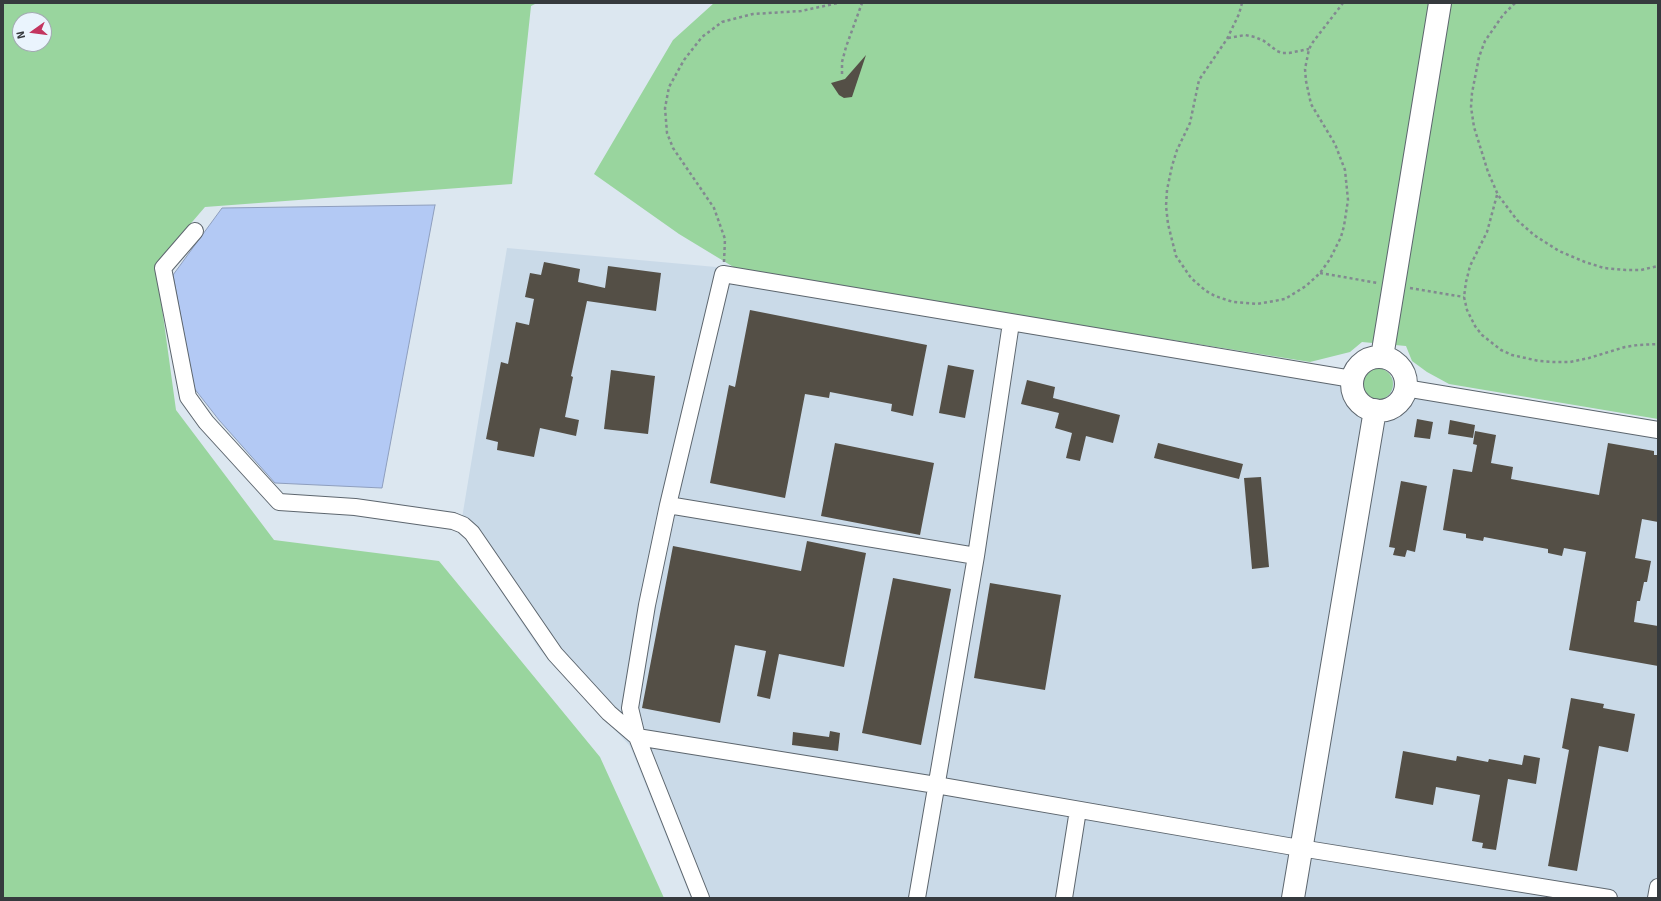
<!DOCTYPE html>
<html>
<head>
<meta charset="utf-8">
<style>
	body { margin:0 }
	#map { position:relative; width:1661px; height:901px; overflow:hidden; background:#dce7f0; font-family:Signika,sans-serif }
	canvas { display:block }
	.frame { position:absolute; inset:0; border:4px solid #363a3e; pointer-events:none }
	.north { position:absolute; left:12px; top:12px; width:40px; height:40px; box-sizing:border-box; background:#eaf4fd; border:1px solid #a2aab1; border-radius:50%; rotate:256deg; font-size:11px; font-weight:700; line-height:16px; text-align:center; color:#363a3e }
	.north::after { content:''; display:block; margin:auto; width:14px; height:18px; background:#c3355f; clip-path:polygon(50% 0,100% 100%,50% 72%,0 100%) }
</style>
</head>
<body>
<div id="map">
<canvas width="1661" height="901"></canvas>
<div class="frame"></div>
<div class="north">N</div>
</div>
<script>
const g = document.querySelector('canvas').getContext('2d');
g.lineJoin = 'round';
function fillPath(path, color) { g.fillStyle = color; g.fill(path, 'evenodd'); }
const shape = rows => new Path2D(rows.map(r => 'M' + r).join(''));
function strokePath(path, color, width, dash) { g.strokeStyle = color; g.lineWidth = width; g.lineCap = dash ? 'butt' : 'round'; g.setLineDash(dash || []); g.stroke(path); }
fillPath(shape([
	[507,248,738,269,1658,421,1658,898,691,898,630,746,540,650,460,530]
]), '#cadae8');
fillPath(shape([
	[3,3,537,3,531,6,512,184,205,207,156,264,176,410,274,540,439,561,600,757,664,898,3,898],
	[20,20,44,20,44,44,20,44],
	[714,3,1658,3,1658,419,1449,384,1427,372,1412,361,1406,346,1362,342,1350,352,1310,362,740,271,679,234,594,174,673,40],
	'1361 384a16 16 0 1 1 32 0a16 16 0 1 1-32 0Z'
]), '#99d59e');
const water = shape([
	[435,205,382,488,275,483,219,420,194,388,173,275,222,208,435,205]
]);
fillPath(water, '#b3c9f4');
strokePath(water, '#8e9ebd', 1);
fillPath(shape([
	[866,55,852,97,844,98,839,95,831,83,845,79],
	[544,262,580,269,578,282,605,288,608,266,661,273,656,311,587,301,571,376,573,377,565,417,579,420,576,436,540,428,534,457,497,450,498,442,486,439,501,362,508,364,516,322,529,325,534,299,525,297,530,273,541,275],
	[750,310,927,345,913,416,891,411,892,404,830,392,829,398,805,394,785,498,710,483,729,385,735,387],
	[948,365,974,370,965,418,939,413],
	[611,370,655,376,648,434,604,429],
	[1027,380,1055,387,1053,398,1120,415,1113,443,1086,436,1080,461,1066,458,1072,433,1055,428,1059,413,1021,404],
	[1417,419,1433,422,1430,439,1414,437],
	[1450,420,1475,425,1473,438,1448,434],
	[1475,431,1496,435,1491,463,1513,467,1511,479,1599,495,1608,443,1654,451,1654,455,1658,455,1658,522,1642,519,1635,558,1651,561,1647,582,1644,582,1640,601,1637,601,1634,622,1658,626,1658,666,1569,650,1586,552,1564,548,1562,556,1548,553,1548,549,1484,537,1483,541,1466,538,1466,534,1443,530,1453,469,1472,472,1477,445,1473,444],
	[835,443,934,463,920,535,821,516],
	[1158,443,1243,464,1239,479,1154,458],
	[1261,477,1269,567,1252,569,1244,478],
	[1401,481,1427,486,1415,552,1407,550,1405,557,1393,555,1395,548,1389,547],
	[807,541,866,553,844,667,779,654,770,699,757,696,766,651,735,645,720,723,642,708,673,546,801,571],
	[893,578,951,589,921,745,862,733],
	[990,583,1061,595,1045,690,974,678],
	[1571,698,1604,704,1603,708,1635,714,1628,752,1599,746,1577,871,1548,866,1569,750,1562,748],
	[830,731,840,733,838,751,792,745,793,732,829,737],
	[1403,751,1456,761,1457,756,1488,762,1489,759,1522,765,1524,755,1540,758,1536,784,1508,779,1496,850,1482,848,1483,843,1472,841,1480,795,1436,787,1433,805,1395,798]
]), '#544f46');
const street = shape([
	[195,231,163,268,188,397,206,422,279,502,355,507,453,521,463,525,472,533,555,654,609,713,637,737,936,785,1288,846,1609,898],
	[1405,388,1658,430],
	[668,505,976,556],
	[701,898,637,737,630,708,647,605,668,505,723,274,1352,379],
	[917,898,976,556,1011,323],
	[1064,898,1078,810],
	[1656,898,1658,887]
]);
const secondary = shape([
	[1382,357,1440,3],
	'1352 384a27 27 0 1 1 54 0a27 27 0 1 1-54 0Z',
	[1293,898,1375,410]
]);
strokePath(street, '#5d666e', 18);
strokePath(secondary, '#5d666e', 24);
strokePath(shape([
	[1242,3,1239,14,1227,39,1199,80,1190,123,1177,150,1172,166,1167,190,1166,206,1168,224,1176,256,1191,278,1206,291,1215,296,1233,302,1257,304,1285,299,1306,286,1320,273,1330,259,1341,237,1344,226,1348,200,1345,170,1335,144,1311,104,1306,81,1305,69,1309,49,1313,42,1343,3],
	[1515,3,1503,15,1485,41,1479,57,1472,93,1471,107,1474,127,1488,172,1498,195,1517,220,1534,235,1559,251,1585,262,1604,268,1626,270,1641,270,1658,266],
	[1228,38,1245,35,1255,37,1264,41,1277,51,1282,53,1289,53,1309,49],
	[842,74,842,62,846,47,862,3],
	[1497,195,1487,232,1470,266,1466,282,1464,297,1467,310,1475,326,1482,335,1501,350,1512,355,1539,361,1554,362,1570,362,1589,358,1625,347,1638,345,1658,344],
	[724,262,725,239,714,208,673,148,667,133,665,108,669,87,684,60,702,37,722,22,753,14,801,11,838,3],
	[1320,273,1378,283],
	[1410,288,1464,297]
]), '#828990', 2.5, [3, 3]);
strokePath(street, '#fff', 16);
strokePath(secondary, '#fff', 22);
</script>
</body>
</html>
